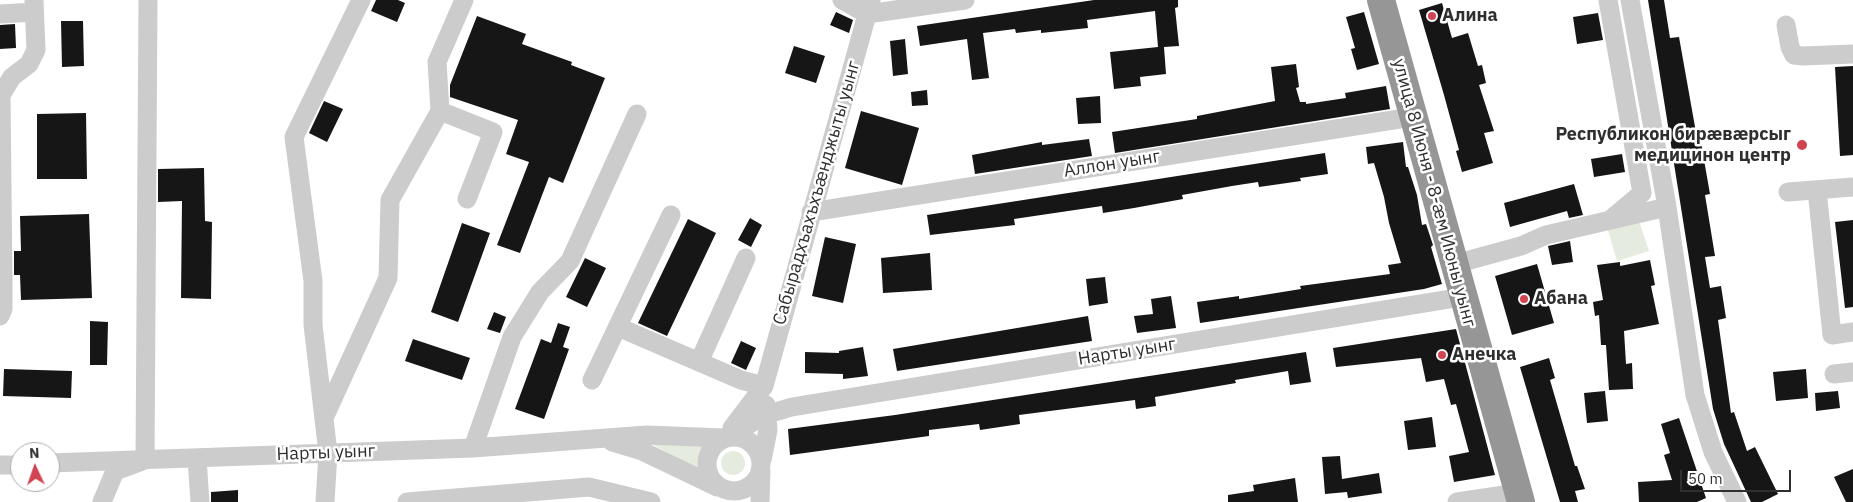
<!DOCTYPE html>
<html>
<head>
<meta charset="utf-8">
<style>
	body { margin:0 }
	#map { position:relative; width:1853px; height:502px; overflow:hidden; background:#fff; font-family:"IBM Plex Sans",sans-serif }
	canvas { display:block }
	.north { position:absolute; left:10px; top:442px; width:50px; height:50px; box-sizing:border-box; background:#fff; border:1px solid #acacac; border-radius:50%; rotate:357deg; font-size:14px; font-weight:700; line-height:20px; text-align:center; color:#2f2f2f }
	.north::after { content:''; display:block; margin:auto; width:18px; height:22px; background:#d34452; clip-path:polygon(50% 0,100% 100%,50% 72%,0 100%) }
	.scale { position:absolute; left:1680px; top:470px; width:111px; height:22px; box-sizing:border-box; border:2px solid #2f2f2f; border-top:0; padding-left:6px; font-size:15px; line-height:18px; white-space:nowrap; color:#2f2f2f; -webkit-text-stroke:4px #fff; paint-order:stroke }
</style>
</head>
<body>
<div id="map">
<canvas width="1853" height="502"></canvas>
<div class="north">N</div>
<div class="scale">50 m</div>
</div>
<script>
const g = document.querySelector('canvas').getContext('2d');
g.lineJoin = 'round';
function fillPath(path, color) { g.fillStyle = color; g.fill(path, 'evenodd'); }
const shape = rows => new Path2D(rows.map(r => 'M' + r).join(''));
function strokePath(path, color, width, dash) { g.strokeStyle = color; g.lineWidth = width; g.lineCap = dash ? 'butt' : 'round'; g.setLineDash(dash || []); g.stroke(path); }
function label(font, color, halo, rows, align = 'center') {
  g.font = font + ' "IBM Plex Sans",sans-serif'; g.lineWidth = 5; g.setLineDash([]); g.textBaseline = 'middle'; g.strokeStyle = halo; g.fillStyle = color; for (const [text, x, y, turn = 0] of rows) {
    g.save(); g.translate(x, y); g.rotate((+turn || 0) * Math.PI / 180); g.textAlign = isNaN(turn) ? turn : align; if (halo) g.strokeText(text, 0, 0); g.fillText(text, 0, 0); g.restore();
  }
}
fillPath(shape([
	[1639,221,1649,251,1617,261,1607,227],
	[648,442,703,443,698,469],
	'721 463a12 12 0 1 1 24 0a12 12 0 1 1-24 0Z'
]), '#e5ebde');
fillPath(shape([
	[376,0,398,0,405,3,397,22,371,11],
	[1094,0,1178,0,1178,7,1175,8,1179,46,1164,47,1166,74,1140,77,1141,86,1114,89,1110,52,1158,47,1155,11,1087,20,1088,28,1041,33,1041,30,1016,33,1015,29,983,33,989,78,972,80,967,39,920,46,917,26],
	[1648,0,1664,0,1670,38,1679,37,1697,138,1700,137,1710,194,1705,195,1715,256,1705,257,1710,288,1721,286,1726,318,1718,320,1731,413,1734,412,1747,451,1755,447,1778,494,1762,502,1751,502,1724,444,1713,409],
	[1442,3,1452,38,1468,33,1478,66,1482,65,1486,83,1479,85,1494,131,1484,133,1493,163,1462,172,1456,151,1459,150,1444,95,1419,10],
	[836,12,853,20,849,33,830,25],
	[1364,12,1379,64,1357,70,1351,49,1355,48,1346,17],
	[1598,13,1603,40,1577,44,1573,17],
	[477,16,526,34,522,44,572,62,571,65,605,78,563,183,549,177,520,253,497,245,529,162,506,154,518,120,450,97,450,85],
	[61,21,83,21,84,66,62,67],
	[15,24,16,48,0,49,0,25],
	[905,39,908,74,893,76,890,41],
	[794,46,825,56,816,83,785,73],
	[1296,64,1299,87,1296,88,1300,102,1306,102,1306,104,1346,98,1345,93,1386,86,1390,109,1115,153,1112,132,1197,119,1197,116,1275,101,1271,67],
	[1853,66,1853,155,1840,156,1835,67],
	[927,90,928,105,912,106,911,92],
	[1100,96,1101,123,1078,124,1076,98],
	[324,101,343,109,327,142,309,133],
	[861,111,919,128,902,185,845,168],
	[86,113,87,179,37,179,37,114],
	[1089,139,1092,156,975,174,972,155,1042,142,1042,145],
	[1403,142,1406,167,1408,167,1417,195,1422,225,1426,224,1433,245,1431,247,1442,284,1424,289,1200,323,1197,302,1239,296,1239,299,1301,289,1300,286,1390,274,1388,265,1401,263,1389,223,1384,197,1374,163,1368,164,1366,147],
	[1325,153,1328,174,1300,178,1301,181,1259,187,1258,182,1232,186,1182,195,1183,199,1134,208,1103,213,1102,206,1014,219,1015,225,930,235,927,215],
	[1622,154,1625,172,1594,177,1591,159],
	[204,168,205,221,212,222,211,299,181,298,182,201,158,202,158,169],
	[1574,184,1583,215,1569,218,1567,211,1510,227,1504,203],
	[89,214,92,298,21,300,20,275,14,275,14,251,21,251,20,216],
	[750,218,762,225,751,247,738,240],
	[688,219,716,233,667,336,638,323],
	[1853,220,1853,307,1845,308,1835,222],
	[462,223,490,233,458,322,431,312],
	[825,237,856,244,843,303,812,296],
	[1570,241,1573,262,1552,265,1548,246],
	[930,253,932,290,883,293,881,258],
	[585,258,606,268,587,307,566,297],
	[1650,260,1655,285,1651,286,1659,324,1624,331,1626,364,1632,363,1633,389,1609,390,1606,345,1601,345,1599,315,1595,316,1593,302,1603,300,1597,265,1620,262,1620,266],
	[1537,264,1554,323,1512,335,1495,276],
	[1105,277,1108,303,1089,306,1086,279],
	[1171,296,1176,328,1137,333,1134,316,1153,314,1151,299],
	[494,312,506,317,500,333,487,329],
	[1088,316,1092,341,897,371,893,349],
	[90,321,108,322,107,365,90,365],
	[558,323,570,327,563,347,569,349,544,419,515,409,541,339,551,343],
	[1456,329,1495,475,1454,482,1449,456,1469,452,1456,404,1451,405,1444,379,1426,382,1421,358,1336,367,1333,348],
	[413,339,470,358,462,380,405,361],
	[741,341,756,348,746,370,731,363],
	[863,347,868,376,843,379,843,374,805,373,805,352,839,353,839,351],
	[1306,352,1311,382,1290,385,1288,371,1235,380,1236,383,1155,397,1156,406,1136,409,1135,400,1019,415,1020,424,980,430,979,424,929,430,929,436,790,455,788,429,895,415],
	[1549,358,1555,378,1550,380,1575,466,1577,466,1585,489,1575,491,1578,502,1560,502,1520,367],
	[4,369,72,371,71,398,3,396],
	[1806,369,1808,398,1776,401,1773,372],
	[1605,391,1608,421,1587,423,1584,393],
	[1838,391,1840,408,1816,411,1815,393],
	[1432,417,1436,447,1408,450,1404,421],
	[1679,418,1706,498,1697,502,1639,502,1638,482,1672,480,1664,455,1670,453,1661,424],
	[1340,456,1342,479,1379,473,1382,493,1348,498,1347,492,1325,494,1322,457],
	[1853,469,1853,502,1846,502,1834,477],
	[1295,478,1298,502,1228,502,1228,495,1254,491,1253,485],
	[238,490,238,502,211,502,211,492]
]), '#161616');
strokePath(shape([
	[842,0,867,14,965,0],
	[1608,0,1642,193,1610,220],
	[1630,0,1667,207,1695,395,1713,452,1737,502],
	[0,14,34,12],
	[1786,25,1790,47,1794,55,1803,56,1853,54],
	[440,111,437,62,464,0],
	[1817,190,1832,335,1853,332],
	[1788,192,1853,187],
	[811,212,1412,117],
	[1455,264,1521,246,1546,235,1667,207],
	[0,316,3,309,3,280,1,95,12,77,29,64,36,50,34,0],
	[618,327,741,380,764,386],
	[699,362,746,258],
	[1834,374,1853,372],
	[592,380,671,215],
	[324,418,388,278,390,200,440,111,493,132,467,199],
	[732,428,764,386,871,0],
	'707 464a27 27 0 1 1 54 0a27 27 0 1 1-54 0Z',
	[724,438,768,414,792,407,1462,297],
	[612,442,642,451,717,487],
	[473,448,512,337,540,292,570,261,637,114],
	[197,458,200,502],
	[762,460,768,430,766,405],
	[50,463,473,448,647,435,724,438],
	[0,465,20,465],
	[102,502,115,471,145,460,148,0],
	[325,502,328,453,313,325,313,281,294,137,361,0],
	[407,502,589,487,651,502],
	[760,502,761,471],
	[1457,502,1518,493]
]), '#ccc', 19);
strokePath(shape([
	[1381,0,1521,502]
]), '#969696', 28);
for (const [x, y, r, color] of [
	[1432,16,5,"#d34452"],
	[1802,145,6,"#d34452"],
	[1524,299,5,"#d34452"],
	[1442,355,5,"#d34452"]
]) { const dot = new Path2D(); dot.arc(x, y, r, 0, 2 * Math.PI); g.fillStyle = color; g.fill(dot); strokePath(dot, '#fff', 2); }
label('bold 18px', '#2f2f2f', '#fff', [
	["Алина",1442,16],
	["Республикон бирæвæрсыг",1791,135,"right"],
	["медицинон центр",1791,156,"right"],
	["Абана",1534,299],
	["Анечка",1452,355]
], 'left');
label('18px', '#2f2f2f', '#fff', [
	["Аллон уынг",1112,164,-9],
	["Сабырадхъахъхъæнджыты уынг",817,193,-74],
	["улица 8 Июня - 8-ӕм Июны уынг",1434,193,75],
	["Нарты уынг",1127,352,-9],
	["Нарты уынг",326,453,-2]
]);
</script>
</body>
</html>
